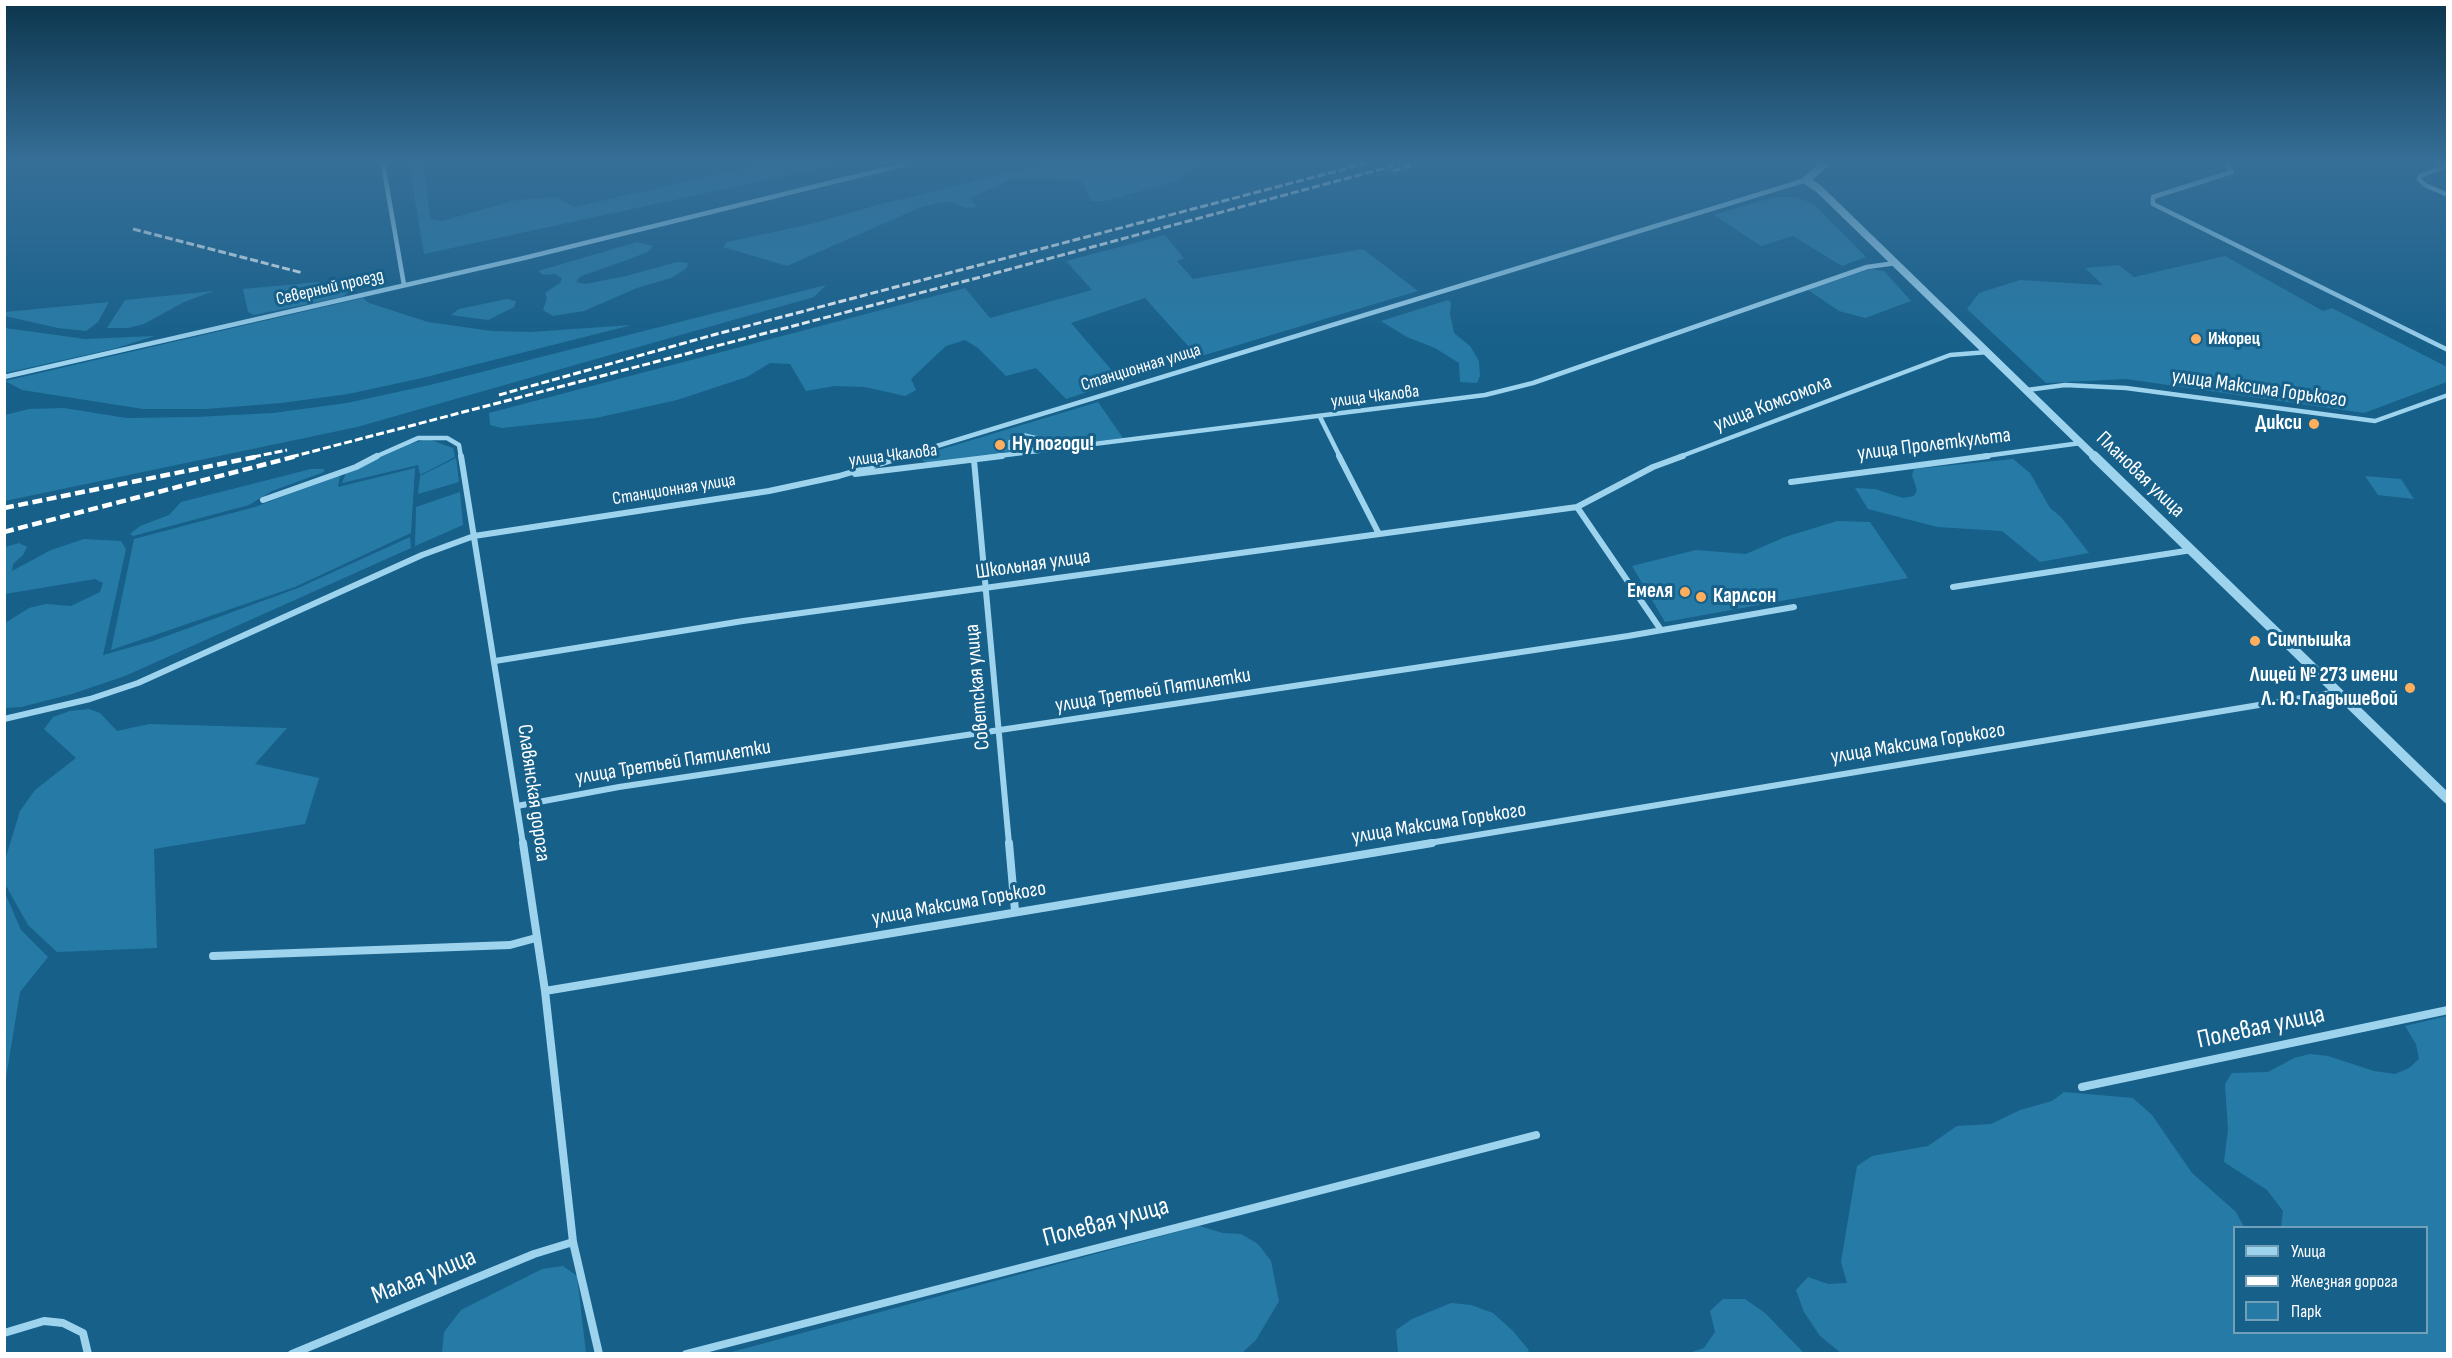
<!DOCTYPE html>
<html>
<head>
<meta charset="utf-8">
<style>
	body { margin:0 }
	#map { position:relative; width:2452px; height:1358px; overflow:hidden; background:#16608a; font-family:"Sofia Sans Condensed",sans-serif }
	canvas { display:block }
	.frame { position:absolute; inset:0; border:6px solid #fff; pointer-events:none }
	.legend { position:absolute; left:2233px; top:1226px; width:195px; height:108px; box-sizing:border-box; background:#16608a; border:2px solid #73a0b9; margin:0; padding:8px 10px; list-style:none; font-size:18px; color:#fff }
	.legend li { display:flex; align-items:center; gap:12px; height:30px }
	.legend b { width:30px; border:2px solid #73a0b9 }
</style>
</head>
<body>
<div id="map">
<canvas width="2452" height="1358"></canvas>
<div class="frame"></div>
<ul class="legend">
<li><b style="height:8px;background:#9ed3ee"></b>Улица</li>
<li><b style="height:8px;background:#fff"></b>Железная дорога</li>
<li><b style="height:16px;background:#267ba6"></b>Парк</li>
</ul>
</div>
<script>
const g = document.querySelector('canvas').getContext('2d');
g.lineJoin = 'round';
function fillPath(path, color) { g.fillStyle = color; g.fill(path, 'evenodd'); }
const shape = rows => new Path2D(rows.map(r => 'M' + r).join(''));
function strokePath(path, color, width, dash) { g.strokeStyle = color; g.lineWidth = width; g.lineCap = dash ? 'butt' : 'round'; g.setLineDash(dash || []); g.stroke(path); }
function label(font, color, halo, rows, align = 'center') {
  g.font = font + ' "Sofia Sans Condensed",sans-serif'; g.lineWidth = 6; g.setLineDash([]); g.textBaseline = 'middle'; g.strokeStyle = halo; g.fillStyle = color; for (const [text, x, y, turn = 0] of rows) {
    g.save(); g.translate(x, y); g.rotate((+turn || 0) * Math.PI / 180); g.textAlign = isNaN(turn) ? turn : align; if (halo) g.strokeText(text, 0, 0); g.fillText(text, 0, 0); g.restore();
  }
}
fillPath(shape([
	[409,164,424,164,430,219,442,221,516,200,557,197,574,207,762,164,840,164,424,254],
	[1047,164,1202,164,1176,181,1104,201,1091,201,1083,182,1075,180,1012,179,970,198,977,207,966,208,952,202,942,202,921,207,787,266,723,247,727,242,811,224,885,203],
	[1774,197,1796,197,1814,204,1866,257,1842,266,1793,236,1761,246,1714,215],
	[1165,235,1184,258,1177,261,1193,279,1363,249,1418,291,1198,357,1145,298,1071,323,1121,381,1066,399,1036,368,1006,376,978,348,965,340,946,346,911,379,916,390,905,396,865,387,835,386,806,391,790,364,770,363,747,377,677,400,596,418,502,428,490,425,489,413,965,288,990,318,1092,290,1066,261],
	[637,242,653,246,648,252,627,260,581,276,576,282,585,284,626,276,677,262,688,263,687,268,671,278,637,288,584,311,553,316,543,310,547,298,545,293,560,283,562,278,555,274,543,275,538,271],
	[2225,256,2323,311,2332,308,2447,367,2447,382,2364,413,2126,379,2046,383,1967,309,1979,293,2020,280,2103,285,2085,268,2119,265,2134,277],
	[1870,269,1884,271,1911,301,1865,318,1839,311,1808,290],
	[319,282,348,292,342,297,254,315,248,312,243,289],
	[826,285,814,297,357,427,5,501,5,415,29,409,64,408,126,418,196,417,273,413,347,403,430,385],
	[214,291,184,302,144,324,128,328,107,328,125,300],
	[363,298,369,303,428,322,491,331,531,332,632,325,422,378,348,394,281,403,206,409,143,409,22,390,5,381],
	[507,299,516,301,514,307,488,320,451,315,459,309],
	[1448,300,1451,302,1450,314,1454,333,1470,346,1479,361,1480,376,1477,383,1460,382,1459,363,1435,348,1407,337,1381,321],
	[109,302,98,322,86,331,58,328,5,316,5,312],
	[5,328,85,339,155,336,113,349,5,373],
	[1098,402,1123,438,930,464,922,460,929,453],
	[428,439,453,448,455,457,420,475,418,465,342,483,346,473,409,444],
	[456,458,459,482,418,494,420,476],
	[2013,459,2030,473,2050,508,2061,517,2089,553,2040,562,2002,531,1937,527,1868,509,1855,488,1875,489,1903,498,1914,496,1917,490,1912,475,1914,469],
	[415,468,411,533,295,587,111,650,134,539,255,507,340,475,338,487],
	[311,469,324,469,324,472,272,491,249,505,133,536,130,534,140,526,169,515,181,502],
	[2365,476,2401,479,2414,499,2378,495],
	[460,492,463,525,415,546,416,507],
	[1837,521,1870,522,1908,578,1665,622,1632,566,1696,550,1746,554,1785,537],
	[410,537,411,548,125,676,72,694,21,707,5,708,5,623,29,608,46,604,71,606,100,592,103,583,95,579,5,594,5,547,19,543,27,547,23,555,13,564,12,571,51,550,84,539,121,541,126,549,103,655,153,641,298,588],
	[89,709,100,713,117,731,149,724,287,728,255,764,319,778,305,824,154,849,157,948,57,952,28,925,5,884,5,860,20,811,35,790,76,758,44,729,53,717,70,711],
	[5,893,21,930,48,957,20,992,5,1084],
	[2447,1016,2447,1353,1841,1353,1820,1336,1804,1312,1796,1290,1808,1277,1828,1284,1847,1283,1841,1262,1857,1166,1872,1156,1928,1146,1957,1126,1991,1124,2020,1110,2052,1101,2064,1092,2133,1098,2152,1115,2192,1173,2236,1212,2244,1227,2234,1228,2234,1332,2426,1332,2426,1228,2281,1227,2283,1211,2267,1190,2224,1162,2228,1130,2225,1084,2232,1073,2268,1072,2294,1058,2310,1054,2328,1056,2374,1071,2395,1074,2409,1068,2419,1059,2416,1044,2405,1026],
	[1199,1226,1223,1233,1241,1234,1258,1244,1271,1261,1279,1301,1256,1340,1242,1353,728,1353],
	[563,1266,577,1276,586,1353,442,1353,444,1332,461,1310,542,1269],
	[1723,1299,1745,1299,1765,1313,1804,1353,1689,1353,1704,1348,1715,1332,1710,1311],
	[1451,1303,1471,1305,1493,1313,1513,1331,1528,1349,1529,1353,1398,1353,1396,1330,1412,1319]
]), '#267ba6');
const water = shape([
	[1025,434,1038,437,1042,443,1040,447,1020,451,1009,449,1009,441,1025,434]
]);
fillPath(water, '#578ca9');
strokePath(water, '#91d1f1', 1.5);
strokePath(shape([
	[383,164,404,285],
	[2227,164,2232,172,2153,197,2153,204,2448,350],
	[2448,165,2420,176,2419,179,2425,185,2448,195],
	[4,377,524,258,906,164],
	[2027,390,2065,385,2126,388,2375,421,2448,395],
	[1320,417,1340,457],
	[375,457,418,438,447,438,459,445,461,457],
	[901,457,1806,180],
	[990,457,1485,395,1533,383,1867,267,1896,263],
	[1679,457,1950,355,1988,352],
	[1977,457,2081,443]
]), '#9ed3ee', 4.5);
strokePath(shape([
	[461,456,523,844],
	[1339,456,1379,534],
	[974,460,1009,844],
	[855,474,1002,456],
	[1791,482,1988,456],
	[263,500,356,467,377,456],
	[1577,507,1661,630],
	[1953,587,2192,550],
	[495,661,743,621,1577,507,1653,467,1683,456],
	[4,719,90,699,138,683,422,555,474,536,769,491,839,476,906,456],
	[517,806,619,787,1628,636,1794,607],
	[1423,844,2337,692]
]), '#9ed3ee', 6);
strokePath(shape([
	[523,843,545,991,573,1242,599,1354],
	[1009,843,1015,911],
	[213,956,510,945,536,938],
	[545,991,1432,843],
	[2082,1087,2448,1010],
	[4,1333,44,1321,63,1323,83,1333,88,1354],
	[292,1354,534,1254,573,1242],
	[686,1354,1536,1135]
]), '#9ed3ee', 8);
strokePath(shape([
	[1825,164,1806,180,1819,189,2095,457]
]), '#9ed3ee', 8);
strokePath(shape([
	[2094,456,2448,799]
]), '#9ed3ee', 10);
strokePath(shape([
	[1393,171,1416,164],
	[133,229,303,273],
	[499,395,713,335,1364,164],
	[253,457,287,450],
	[291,457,977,278,1400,164]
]), '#fff', 3, [8, 3]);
strokePath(shape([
	[4,508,260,456],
	[4,532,297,456]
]), '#fff', 4.5, [10, 4.5]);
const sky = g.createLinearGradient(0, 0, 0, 354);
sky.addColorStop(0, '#0c354c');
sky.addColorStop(0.46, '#366f98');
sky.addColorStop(1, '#366f9800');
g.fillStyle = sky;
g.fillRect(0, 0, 2452, 354);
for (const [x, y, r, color] of [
	[2196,339,6,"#ffaf5c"],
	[2314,424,6,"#ffaf5c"],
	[1000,445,6,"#ffaf5c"],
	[1685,592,6,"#ffaf5c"],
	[1701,597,6,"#ffaf5c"],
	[2255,641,6,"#ffaf5c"],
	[2410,688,6,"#ffaf5c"]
]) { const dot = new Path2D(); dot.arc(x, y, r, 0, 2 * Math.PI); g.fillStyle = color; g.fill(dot); strokePath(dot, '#16608a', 2); }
label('18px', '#fff', '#16608a', [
	["Северный проезд",330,288,-13],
	["Станционная улица",1141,368,-17],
	["улица Чкалова",1375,397,-7],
	["улица Чкалова",893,456,-7],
	["Станционная улица",674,490,-9]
]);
label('bold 18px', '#fff', '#16608a', [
	["Ижорец",2208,339]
], 'left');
label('21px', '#fff', '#16608a', [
	["улица Максима Горького",2259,389,8],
	["улица Комсомола",1773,404,-21],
	["улица Пролеткульта",1934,445,-7],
	["Плановая улица",2140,475,44],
	["Школьная улица",1033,565,-8],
	["Советская улица",978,687,-95],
	["улица Третьей Пятилетки",1153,691,-9],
	["улица Максима Горького",1918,744,-9],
	["улица Третьей Пятилетки",673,763,-9],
	["Славянская дорога",533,793,82],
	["улица Максима Горького",1439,824,-9],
	["улица Максима Горького",959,904,-10]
]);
label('bold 21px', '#fff', '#16608a', [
	["Дикси",2302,424],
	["Ну погоди!",1012,445,"left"],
	["Емеля",1673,592],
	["Карлсон",1713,597,"left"],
	["Симпышка",2267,641,"left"],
	["Лицей № 273 имени",2398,676],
	["Л. Ю. Гладышевой",2398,700]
], 'right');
label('26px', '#fff', '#16608a', [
	["Полевая улица",2261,1028,-12],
	["Полевая улица",1106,1223,-15],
	["Малая улица",424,1277,-22]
]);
</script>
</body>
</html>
